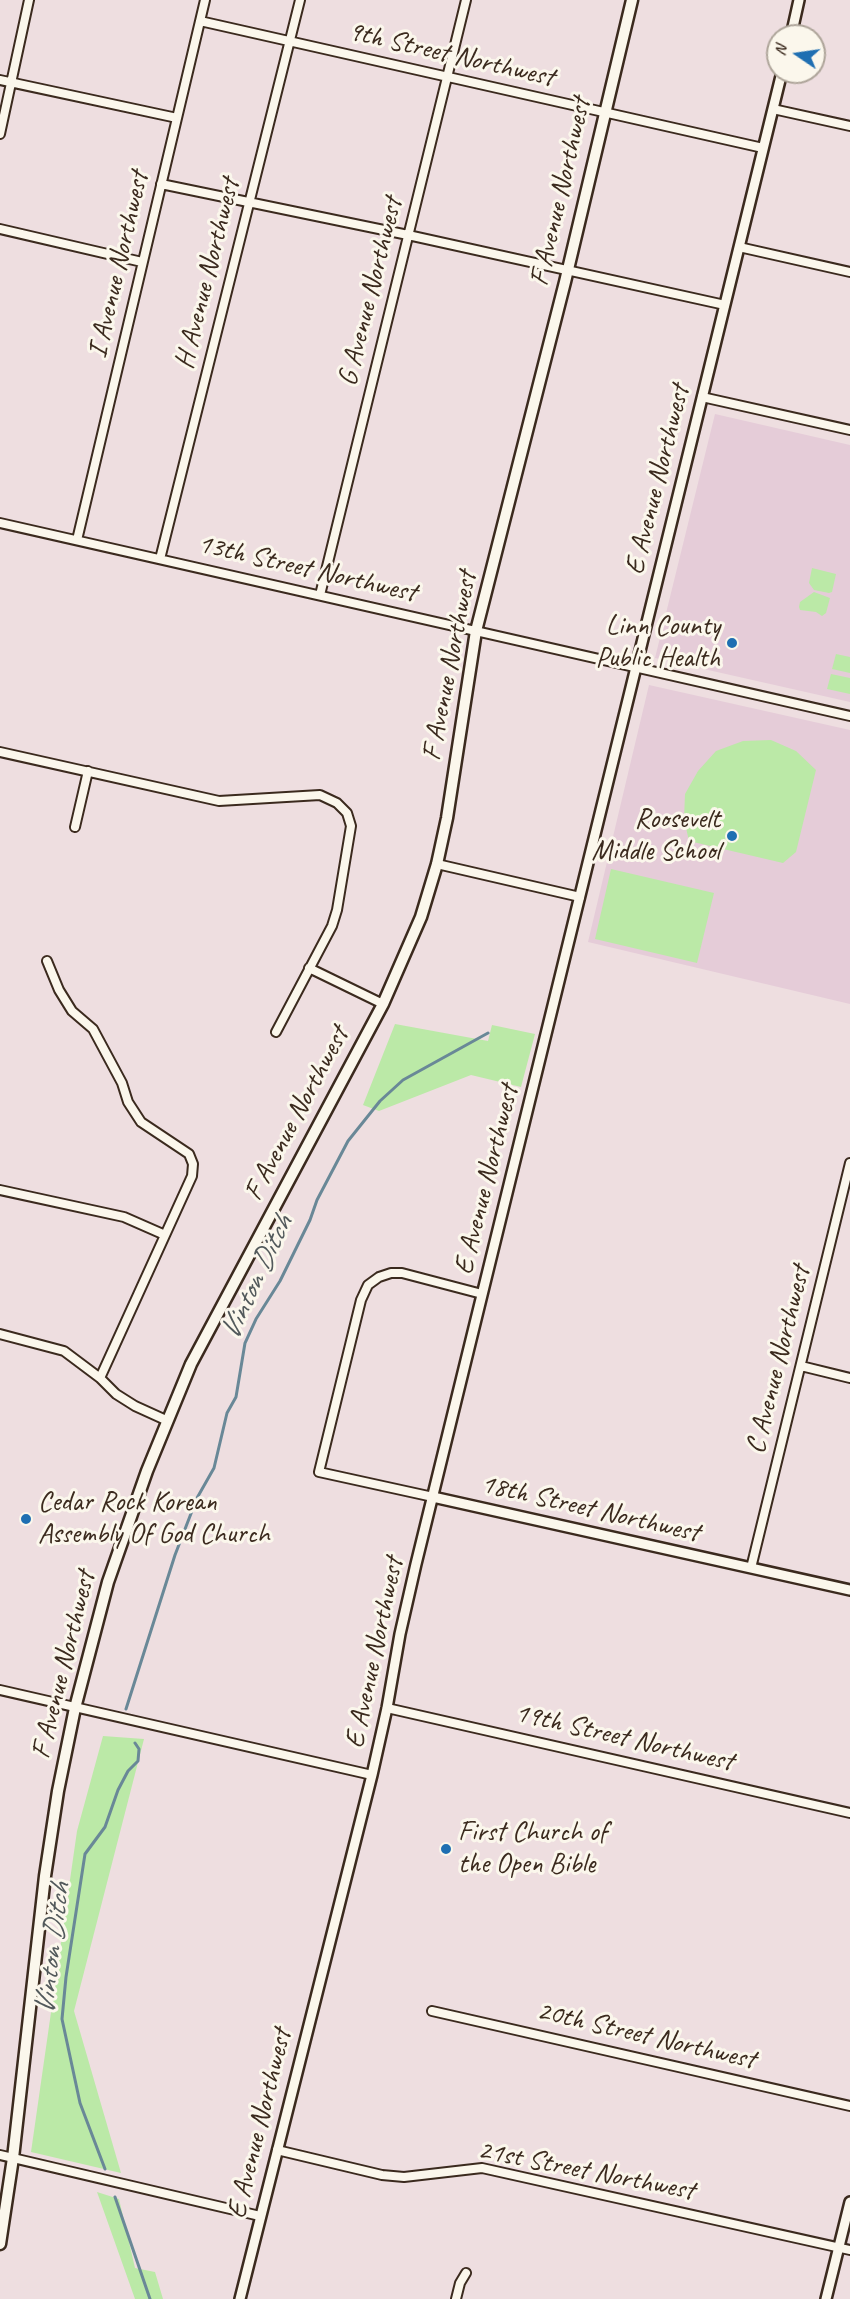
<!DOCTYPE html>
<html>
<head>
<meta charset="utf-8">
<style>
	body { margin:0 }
	#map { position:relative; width:850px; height:2299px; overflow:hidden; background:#eedee0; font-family:Caveat,sans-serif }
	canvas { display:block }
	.north { position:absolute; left:766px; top:24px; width:60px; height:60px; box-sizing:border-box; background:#fbf7ec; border:2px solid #aea59a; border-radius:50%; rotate:283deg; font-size:16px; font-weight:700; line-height:24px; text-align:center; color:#3b2a1e }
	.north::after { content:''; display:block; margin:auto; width:21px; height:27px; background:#1f6fb2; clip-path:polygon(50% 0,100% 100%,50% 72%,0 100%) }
</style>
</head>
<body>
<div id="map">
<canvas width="850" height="2299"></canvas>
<div class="north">N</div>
</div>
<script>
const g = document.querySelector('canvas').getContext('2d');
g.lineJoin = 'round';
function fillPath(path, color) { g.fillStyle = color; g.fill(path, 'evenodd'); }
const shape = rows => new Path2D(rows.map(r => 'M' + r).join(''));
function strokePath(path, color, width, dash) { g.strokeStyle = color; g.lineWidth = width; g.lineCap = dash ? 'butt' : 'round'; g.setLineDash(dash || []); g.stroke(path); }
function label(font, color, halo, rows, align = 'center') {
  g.font = font + ' Caveat,sans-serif'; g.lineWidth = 6; g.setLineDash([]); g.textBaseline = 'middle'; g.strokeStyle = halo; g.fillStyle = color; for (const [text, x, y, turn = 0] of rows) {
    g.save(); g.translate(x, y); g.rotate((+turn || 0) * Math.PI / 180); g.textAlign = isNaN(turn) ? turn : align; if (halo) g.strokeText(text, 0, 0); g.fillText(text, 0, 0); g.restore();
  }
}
fillPath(shape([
	[715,414,850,445,850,702,655,658],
	[649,685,850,730,850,1004,588,942]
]), '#e5ccd8');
fillPath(shape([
	[812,568,836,574,832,592,829,593,814,590,809,583],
	[814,592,830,598,826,613,822,616,816,612,800,610,799,607,800,602],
	[836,654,850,657,850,673,832,669],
	[831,674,850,678,850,694,827,689],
	[771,740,796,751,816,770,796,852,783,863,689,841,684,819,685,794,698,771,716,751,743,741],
	[611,869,714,893,697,963,595,939],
	[395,1024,488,1041,492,1025,535,1034,521,1087,471,1075,379,1111,363,1105],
	[103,1736,144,1739,74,2011,121,2173,31,2152,77,1831],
	[97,2192,119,2199,135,2268,155,2272,163,2299,135,2299]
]), '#bbe9a7');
strokePath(shape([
	[126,1709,175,1555,197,1498,214,1468,227,1413,236,1397,245,1343,256,1319,280,1281,310,1220,317,1200,348,1141,380,1101,403,1080,488,1033],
	[105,2169,80,2103,62,2019,66,1977,85,1854,105,1827,118,1790,128,1771,138,1761,139,1749,135,1743],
	[115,2197,150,2299]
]), '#698897', 3);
const minor = shape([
	[200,21,763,148],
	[0,80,177,118],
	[773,109,850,126],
	[0,134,29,0],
	[161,184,408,235,725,305],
	[0,229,142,262],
	[739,247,850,272],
	[702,397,850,430],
	[0,523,850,716],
	[77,540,205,0],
	[160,559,300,0],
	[320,595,466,0],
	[0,752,219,801,320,795,337,803,347,813,351,826,337,910,332,926,276,1032],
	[75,827,88,771],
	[437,864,580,897],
	[47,961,59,990,72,1011,93,1029,122,1083,128,1102,141,1122,189,1154,193,1164,192,1176,100,1378],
	[309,968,383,1004],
	[0,1190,124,1217,165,1235],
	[0,1334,64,1351,100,1378,116,1394,135,1406,168,1421],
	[801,1366,850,1378],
	[433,1497,319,1472,361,1300,368,1285,379,1277,391,1273,402,1273,482,1294],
	[751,1568,850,1163],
	[0,1690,372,1775],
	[387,1708,850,1813],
	[432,2011,850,2106],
	[277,2150,382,2175,404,2177,482,2168,850,2250],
	[0,2155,260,2216],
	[456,2299,460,2283,466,2273]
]);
const tertiary = shape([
	[791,36,799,0],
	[433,1497,850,1590],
	[240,2299,372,1775,387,1708,400,1634,416,1564,782,72],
	[826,2299,850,2202]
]);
const secondary = shape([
	[0,2244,13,2158,45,1876,58,1791,75,1708,108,1582,147,1471,191,1364,383,1004,421,917,437,864,447,818,476,631,565,282,632,0]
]);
strokePath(minor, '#3b2a1e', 12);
strokePath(tertiary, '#3b2a1e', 14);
strokePath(secondary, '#3b2a1e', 15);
strokePath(minor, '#fbf7ec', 8);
strokePath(tertiary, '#fbf7ec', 9);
strokePath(secondary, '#fbf7ec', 10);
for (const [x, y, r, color] of [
	[732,643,6,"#1f6fb2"],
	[732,836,6,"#1f6fb2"],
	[26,1519,6,"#1f6fb2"],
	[446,1849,6,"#1f6fb2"]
]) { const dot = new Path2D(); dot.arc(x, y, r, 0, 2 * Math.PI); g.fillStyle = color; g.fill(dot); strokePath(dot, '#fbf7ec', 2); }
label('28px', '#3b2a1e', '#fbf7ec', [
	["9th Street Northwest",451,55,13],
	["F Avenue Northwest",561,192,-77],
	["I Avenue Northwest",119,265,-77],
	["H Avenue Northwest",208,274,-76],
	["G Avenue Northwest",371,292,-76],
	["E Avenue Northwest",658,480,-76],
	["13th Street Northwest",307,569,13],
	["F Avenue Northwest",450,666,-79],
	["F Avenue Northwest",297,1114,-62],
	["E Avenue Northwest",487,1180,-76],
	["C Avenue Northwest",779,1360,-76],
	["18th Street Northwest",590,1509,13],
	["E Avenue Northwest",375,1653,-78],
	["F Avenue Northwest",64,1665,-76],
	["19th Street Northwest",624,1738,13],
	["20th Street Northwest",646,2036,13],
	["E Avenue Northwest",260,2124,-76],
	["21st Street Northwest",586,2171,11]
]);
label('28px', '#3b2a1e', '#fbf7ec', [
	["Linn County",720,627],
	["Public Health",720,659],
	["Roosevelt",720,820],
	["Middle School",720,852],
	["Cedar Rock Korean",38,1503,"left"],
	["Assembly Of God Church",38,1535,"left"],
	["First Church of",458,1833,"left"],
	["the Open Bible",458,1865,"left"]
], 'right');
label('italic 30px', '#52595b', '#fbf7ec', [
	["Vinton Ditch",257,1278,-65],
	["Vinton Ditch",53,1949,-83]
]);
</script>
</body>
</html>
